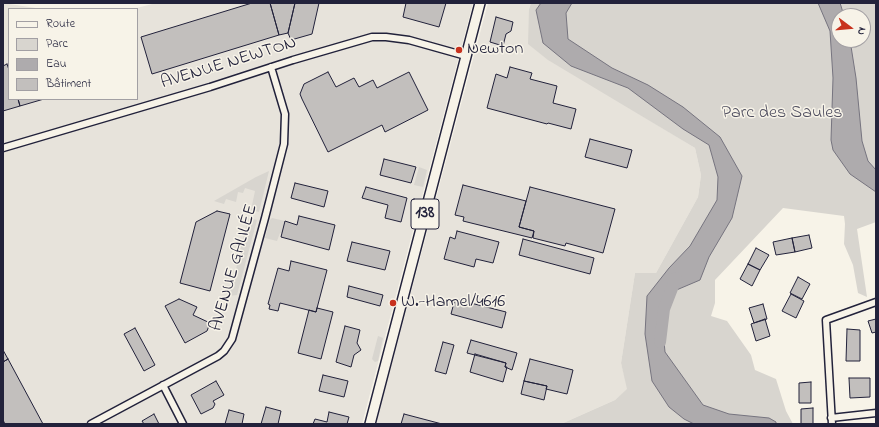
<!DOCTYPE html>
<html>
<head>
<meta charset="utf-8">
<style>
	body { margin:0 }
	#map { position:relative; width:879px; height:427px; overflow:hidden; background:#f7f3e8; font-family:"Indie Flower",sans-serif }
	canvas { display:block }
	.frame { position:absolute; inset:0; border:4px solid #22223b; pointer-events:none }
	.legend { position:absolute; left:8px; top:8px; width:130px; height:92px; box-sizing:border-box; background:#f7f3e8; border:1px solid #a29fa3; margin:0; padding:5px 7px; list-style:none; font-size:12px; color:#22223b }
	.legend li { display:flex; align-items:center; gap:8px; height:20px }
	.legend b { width:20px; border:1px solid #a29fa3 }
	.north { position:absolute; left:831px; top:8px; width:40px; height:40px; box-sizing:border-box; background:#f7f3e8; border:1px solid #a29fa3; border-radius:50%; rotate:106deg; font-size:11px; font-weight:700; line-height:16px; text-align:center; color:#22223b }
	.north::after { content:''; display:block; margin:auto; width:14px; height:18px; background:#c8321e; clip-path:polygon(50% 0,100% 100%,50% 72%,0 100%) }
</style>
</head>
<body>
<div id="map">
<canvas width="879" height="427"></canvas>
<div class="frame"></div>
<ul class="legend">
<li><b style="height:5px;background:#f7f3e8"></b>Route</li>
<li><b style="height:11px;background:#d8d5cf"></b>Parc</li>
<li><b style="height:11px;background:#aeabad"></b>Eau</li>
<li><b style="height:11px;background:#c2bfbd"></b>Bâtiment</li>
</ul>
<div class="north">N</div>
</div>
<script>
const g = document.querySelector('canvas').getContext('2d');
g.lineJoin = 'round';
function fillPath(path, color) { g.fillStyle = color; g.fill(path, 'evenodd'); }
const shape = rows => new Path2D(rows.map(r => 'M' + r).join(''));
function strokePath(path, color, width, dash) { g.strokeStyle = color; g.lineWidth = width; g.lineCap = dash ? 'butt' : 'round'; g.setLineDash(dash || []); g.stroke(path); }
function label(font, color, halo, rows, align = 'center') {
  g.font = font + ' "Indie Flower",sans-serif'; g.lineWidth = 3; g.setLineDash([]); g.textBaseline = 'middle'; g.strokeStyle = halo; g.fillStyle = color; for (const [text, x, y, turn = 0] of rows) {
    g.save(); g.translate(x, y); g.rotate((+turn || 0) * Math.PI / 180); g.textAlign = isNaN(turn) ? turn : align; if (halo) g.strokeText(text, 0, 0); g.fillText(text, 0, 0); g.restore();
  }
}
fillPath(shape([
	[3,3,42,9,9,9,9,99,137,99,137,9,133,9,156,3,473,3,362,424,3,424],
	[488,3,531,3,529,9,628,107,695,148,701,175,698,197,656,273,635,273,621,363,628,389,615,400,561,424,376,424]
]), '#e7e3db');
fillPath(shape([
	[531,3,876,3,876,222,857,229,867,297,858,293,853,265,844,244,845,224,844,216,783,208,715,280,715,303,711,316,727,321,751,355,755,370,776,379,786,411,793,424,776,424,776,422,775,424,561,424,615,400,627,389,621,363,635,273,656,273,698,197,701,175,695,148,548,60,528,44,529,9],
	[839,16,863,16,863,40,839,40],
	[419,167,427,170,423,187,414,185],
	[269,171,259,212,251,210,255,191,245,188,243,193,238,192,236,202,226,199,224,204,214,201,256,177],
	[249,218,257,220,237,295,229,296,238,261,233,259,235,253,239,253],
	[272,218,285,221,282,233,280,233,277,241,265,238,270,220],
	[378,336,383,338,378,361,375,362,372,359]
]), '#d8d5cf');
const water = shape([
	[541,3,572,3,566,13,568,39,612,68,648,85,683,107,720,137,742,176,732,218,709,257,700,280,667,294,662,321,665,352,703,405,729,414,769,418,776,422,776,424,694,424,684,419,669,407,652,381,645,334,647,296,669,268,690,246,717,200,718,177,709,145,683,129,628,88,571,66,543,43,536,10,541,3],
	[818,3,840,3,841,6,844,16,839,16,839,40,850,40,856,78,862,141,868,161,876,170,876,192,850,174,833,150,831,140,833,78,830,31,818,3]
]);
fillPath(water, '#aeabad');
strokePath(water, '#76747f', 1);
strokePath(shape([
	[660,342,664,309,676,278]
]), '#aeabad', 12);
const building = shape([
	[252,3,270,3,279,35,152,74,141,37,252,3],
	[270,3,295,3,288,33,279,35,270,3],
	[295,3,319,3,312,34,291,40,288,33,295,3],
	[406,3,446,3,439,27,403,17,406,3],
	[496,17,513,22,511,31,506,34,503,46,490,42,496,17],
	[7,64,9,70,9,99,18,99,20,106,3,111,3,66,7,64],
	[510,67,532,73,530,79,557,86,553,103,576,109,571,129,548,123,547,124,487,108,496,74,507,78,510,67],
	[328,72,336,87,354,78,359,87,373,80,377,88,409,72,428,110,385,132,382,125,328,152,302,99,300,94,304,84,328,72],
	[18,99,44,99,20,106,18,99],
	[590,139,632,150,627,168,585,157,590,139],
	[384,159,416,167,411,183,380,175,384,159],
	[295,183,328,191,324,207,291,198,295,183],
	[463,185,526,201,519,227,534,231,532,238,463,221,464,217,455,215,463,185],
	[366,187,407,198,401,222,385,218,388,205,362,198,366,187],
	[530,187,615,209,603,253,566,243,565,246,533,238,534,231,519,227,530,187],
	[217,211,230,214,210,291,180,283,196,222,217,211],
	[299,216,335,225,329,250,281,237,285,221,297,225,299,216],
	[457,231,499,242,493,263,476,259,474,267,444,259,450,237,455,239,457,231],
	[809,235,812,248,795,252,792,238,809,235],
	[792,238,795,252,776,255,773,242,792,238],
	[523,239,594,258,590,274,519,255,523,239],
	[352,242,390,251,385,270,347,261,352,242],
	[756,248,769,255,760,270,748,264,756,248],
	[291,261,327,270,316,312,280,303,278,311,269,309,270,305,268,304,278,268,289,271,291,261],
	[748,264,760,270,752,286,740,279,748,264],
	[798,277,810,284,802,299,790,293,798,277],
	[349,286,383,295,380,306,347,297,349,286],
	[791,294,804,301,796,318,782,311,791,294],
	[179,299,197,307,193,315,210,323,207,331,185,343,165,306,179,299],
	[455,299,506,312,502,328,451,314,455,299],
	[763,304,767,319,754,323,749,308,763,304],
	[317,308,333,312,321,359,298,353,309,310,316,312,317,308],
	[765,319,770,336,756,341,751,324,765,319],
	[876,319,876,332,872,333,868,321,876,319],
	[345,326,360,330,357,343,361,350,354,355,351,367,336,362,345,326],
	[135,328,155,365,144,371,124,334,135,328],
	[847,329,860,330,860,361,846,361,847,329],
	[471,340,517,353,512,370,505,367,506,363,467,353,471,340],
	[443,342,454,345,446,374,435,371,443,342],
	[3,350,8,359,3,362,3,350],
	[475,354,506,363,505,367,507,367,503,382,470,372,475,354],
	[8,359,43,424,5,424,3,420,3,362,8,359],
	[530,359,573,370,567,394,546,389,547,386,524,381,530,359],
	[323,375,348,381,344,397,319,391,323,375],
	[849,378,870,378,870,397,850,398,849,378],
	[216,381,224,395,213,401,215,404,213,408,201,414,191,395,216,381],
	[524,381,547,386,544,400,521,394,524,381],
	[811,382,811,403,799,403,799,383,811,382],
	[266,407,281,411,278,424,261,424,266,407],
	[813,408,813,424,801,424,801,409,813,408],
	[229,410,244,414,242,424,225,424,229,410],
	[329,412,349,417,347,424,313,424,315,419,327,422,329,412],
	[154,414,159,424,144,424,142,421,154,414],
	[404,414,442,424,401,424,404,414]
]);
fillPath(building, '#c2bfbd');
strokePath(building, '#22223b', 1);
const minor = shape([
	[3,148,210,87,293,60,372,37,386,37,409,40,466,56],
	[163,385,183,424],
	[831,418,876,413],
	[91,424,218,356,224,351,232,339,265,218,284,144,285,114,271,67],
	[832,424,826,320,876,302]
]);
const primary = shape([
	[370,424,480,3]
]);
strokePath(minor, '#22223b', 9);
strokePath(primary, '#22223b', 12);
strokePath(minor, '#f7f3e8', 6);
strokePath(primary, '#f7f3e8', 9);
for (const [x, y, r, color] of [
	[459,50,4,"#c8321e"],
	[393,303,4,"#c8321e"]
]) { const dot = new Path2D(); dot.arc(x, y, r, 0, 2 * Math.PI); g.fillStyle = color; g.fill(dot); strokePath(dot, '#f7f3e8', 1.5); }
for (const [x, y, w] of [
	[425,214,28]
]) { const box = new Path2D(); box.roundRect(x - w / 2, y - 15, w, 30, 3); g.fillStyle = '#f7f3e8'; g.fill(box); strokePath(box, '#22223b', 1); }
label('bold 17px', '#22223b', null, [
	["138",425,214]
]);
label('18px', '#22223b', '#f7f3e8', [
	["Newton",467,50],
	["W.-Hamel/4616",401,303]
], 'left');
label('18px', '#22223b', '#f7f3e8', [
	["AVENUE NEWTON",229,64,-17],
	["AVENUE GALILÉE",235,268,-74]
]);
label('18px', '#504f60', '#f7f3e8', [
	["Parc des Saules",782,114]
]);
</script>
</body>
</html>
